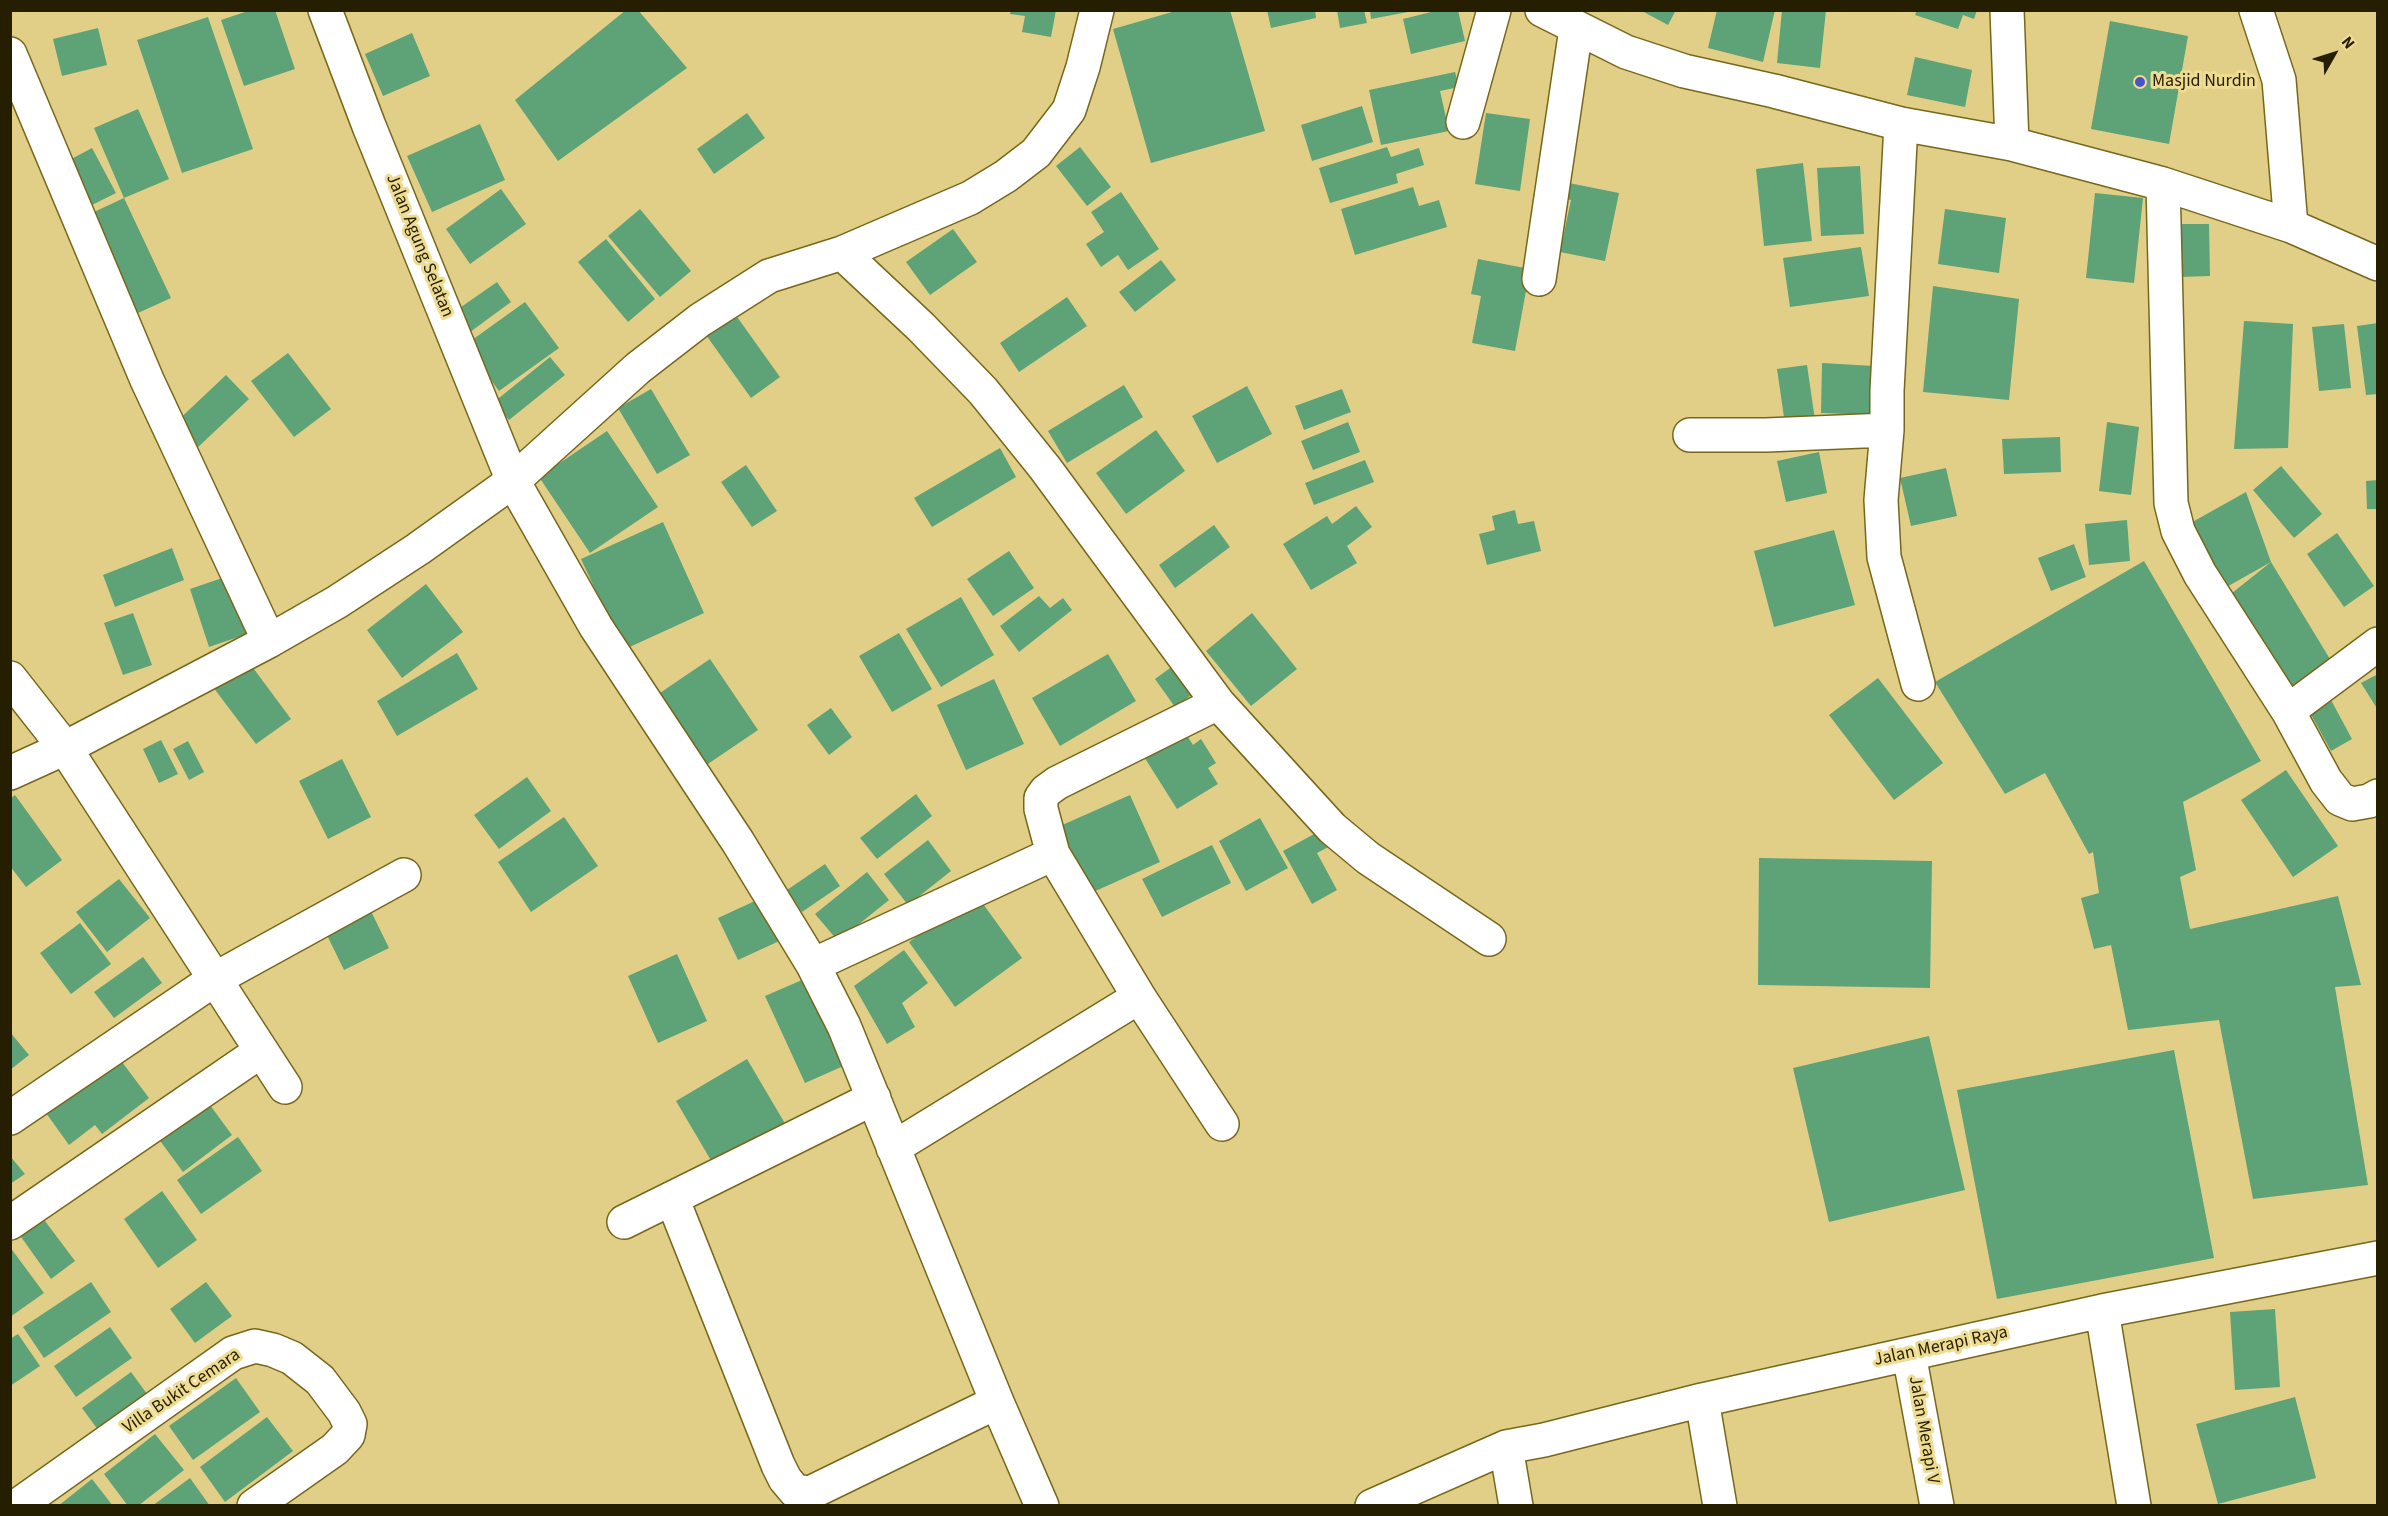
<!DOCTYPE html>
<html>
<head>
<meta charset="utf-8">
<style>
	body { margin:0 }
	#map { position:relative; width:2388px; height:1516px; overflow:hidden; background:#e2cf87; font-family:"Source Sans 3",sans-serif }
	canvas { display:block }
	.frame { position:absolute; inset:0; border:12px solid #251e01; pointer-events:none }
	.north { position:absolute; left:2304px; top:24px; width:60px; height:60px; -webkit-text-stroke:4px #efdc93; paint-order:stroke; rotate:51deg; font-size:16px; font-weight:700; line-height:24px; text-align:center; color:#251e01 }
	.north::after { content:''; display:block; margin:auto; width:21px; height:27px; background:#251e01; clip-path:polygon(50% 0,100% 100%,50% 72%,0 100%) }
</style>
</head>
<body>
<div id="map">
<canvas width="2388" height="1516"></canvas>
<div class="frame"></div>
<div class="north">N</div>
</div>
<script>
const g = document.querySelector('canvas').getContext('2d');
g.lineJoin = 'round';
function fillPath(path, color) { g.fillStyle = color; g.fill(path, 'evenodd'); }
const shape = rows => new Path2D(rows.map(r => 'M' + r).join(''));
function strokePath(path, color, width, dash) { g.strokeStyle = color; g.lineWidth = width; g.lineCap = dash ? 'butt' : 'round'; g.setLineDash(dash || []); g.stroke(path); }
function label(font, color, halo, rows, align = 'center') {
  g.font = font + ' "Source Sans 3",sans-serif'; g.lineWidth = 6; g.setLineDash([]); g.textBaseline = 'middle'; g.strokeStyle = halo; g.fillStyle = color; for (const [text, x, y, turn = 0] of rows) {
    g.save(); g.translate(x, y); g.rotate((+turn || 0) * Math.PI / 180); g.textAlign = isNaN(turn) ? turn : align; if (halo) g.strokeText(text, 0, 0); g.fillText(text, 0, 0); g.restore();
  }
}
fillPath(shape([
	[251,10,275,10,295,69,244,86,221,20],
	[626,10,638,10,687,68,558,161,515,100],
	[1011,10,1056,10,1051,37,1022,32,1025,16,1010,14],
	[1179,10,1230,10,1265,131,1151,163,1113,29],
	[1267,10,1315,10,1316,18,1271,28],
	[1337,10,1364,10,1367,23,1340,28],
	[1370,10,1408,10,1408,12,1371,19],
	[1439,10,1458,10,1465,41,1411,54,1403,19],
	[1640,10,1676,10,1668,25],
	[1717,10,1775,10,1763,62,1708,48],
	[1782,10,1826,10,1820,68,1777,63],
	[1917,10,1977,10,1974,19,1963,15,1958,29,1915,15],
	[208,17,253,149,182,173,137,40],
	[2110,21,2188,36,2169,144,2091,129],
	[98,28,107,65,62,76,53,39],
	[412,33,430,76,383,96,365,54],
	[1915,57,1972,70,1965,107,1907,95],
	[1455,72,1459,87,1440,91,1449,131,1381,145,1369,90],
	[1362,106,1373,142,1312,161,1301,125],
	[138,109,169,179,124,198,94,128],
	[747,113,765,138,714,174,697,149],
	[1486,113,1530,119,1520,191,1475,184],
	[480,124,505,180,432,212,407,156],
	[1080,147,1111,187,1087,206,1056,166],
	[1387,147,1391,157,1419,148,1424,165,1396,174,1398,183,1330,203,1319,168],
	[92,148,116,193,86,208,62,164],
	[1803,163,1812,241,1764,246,1756,169],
	[1860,166,1864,234,1821,236,1817,168],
	[1569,183,1619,193,1605,261,1560,252,1571,200,1566,199],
	[1413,187,1419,206,1439,200,1447,227,1355,255,1341,209],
	[501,189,526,224,470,264,446,229],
	[1121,192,1159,249,1128,270,1118,255,1101,267,1086,244,1104,232,1091,212],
	[2095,193,2143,198,2134,283,2086,278],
	[124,198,171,298,127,318,81,218],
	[640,209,691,271,660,297,608,236],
	[1945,209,2006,218,1999,273,1938,264],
	[2179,224,2209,224,2210,276,2180,277],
	[953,229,977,262,930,295,906,262],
	[606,239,655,299,628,322,578,262],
	[1861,247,1869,296,1790,307,1783,258],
	[1478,259,1530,269,1515,351,1472,343,1481,296,1471,294],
	[1161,260,1176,280,1135,312,1119,292],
	[497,282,511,302,466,335,451,314],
	[1933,286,2019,299,2009,400,1923,392],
	[1067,297,1087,326,1019,372,1000,343],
	[525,302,559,348,499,391,465,345],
	[735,314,780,377,751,398,706,335],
	[2244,321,2293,324,2288,448,2234,449],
	[2378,323,2378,394,2366,395,2357,326],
	[2344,324,2351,388,2319,391,2312,327],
	[288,353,331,409,294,437,251,381],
	[550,357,565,375,509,420,494,402],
	[1822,363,1874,366,1873,415,1821,413],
	[1807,365,1815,420,1785,424,1777,369],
	[226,375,249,399,195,450,172,426],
	[1124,385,1143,417,1067,463,1048,431],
	[1247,386,1272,434,1217,463,1192,416],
	[651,389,690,455,657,474,618,408],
	[1342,389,1351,412,1304,430,1295,406],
	[1348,422,1360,452,1313,470,1301,441],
	[2107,422,2139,427,2131,495,2099,491],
	[1156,430,1185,471,1126,514,1096,473],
	[607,431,658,507,590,553,539,477],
	[2060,437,2061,472,2004,474,2002,439],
	[1000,448,1016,477,932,527,914,498],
	[1819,452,1827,493,1786,502,1777,461],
	[1365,460,1374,482,1314,505,1305,483],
	[746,465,777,511,752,527,721,482],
	[2281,466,2322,514,2294,538,2253,490],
	[1946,468,1957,516,1911,526,1900,478],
	[2378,480,2378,509,2367,509,2366,481],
	[2246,492,2271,562,2333,664,2287,694,2222,601,2271,562,2223,589,2187,525],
	[1356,506,1372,527,1347,546,1357,563,1311,590,1283,544,1327,516,1332,524],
	[1515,510,1518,524,1534,521,1541,551,1487,565,1479,534,1495,530,1492,516],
	[2127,520,2130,561,2089,565,2085,524],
	[663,522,704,613,623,650,581,559],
	[1214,525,1230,547,1175,588,1159,565],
	[1834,530,1855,605,1774,627,1754,551],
	[2337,533,2374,586,2344,607,2307,554],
	[2074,544,2086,577,2051,591,2038,558],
	[172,548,184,580,115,607,103,575],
	[1009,551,1034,588,993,616,967,579],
	[2144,561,2261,761,2183,802,2196,870,2180,877,2190,929,2338,896,2361,985,2335,987,2368,1185,2253,1199,2219,1020,2128,1030,2111,945,2094,949,2081,898,2099,893,2093,852,2089,854,2045,773,2005,794,1935,682],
	[228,576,247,634,209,647,190,589],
	[426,584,463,632,402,678,367,630],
	[1039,596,1050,608,1063,598,1072,610,1019,652,1000,626],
	[961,597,994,655,941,687,906,629],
	[133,613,152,665,123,675,104,623],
	[1252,613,1297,669,1251,706,1206,651],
	[899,633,932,689,892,712,859,656],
	[457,653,478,689,397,736,377,701],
	[1108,654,1136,701,1060,746,1032,698],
	[710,659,758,730,702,768,654,697],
	[1181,660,1201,688,1175,707,1155,679],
	[248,661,291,719,256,744,213,687],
	[2378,674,2378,710,2361,683],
	[1878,678,1943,763,1894,800,1829,715],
	[994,679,1024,744,966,770,937,705],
	[2331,700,2352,739,2331,751,2309,711],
	[831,708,852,737,829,755,807,725],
	[1181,726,1193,745,1201,739,1216,763,1208,768,1218,784,1177,809,1141,752],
	[161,740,178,774,159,783,143,749],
	[188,741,204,772,189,780,173,749],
	[342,759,371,817,328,839,299,781],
	[2286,770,2338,846,2293,877,2241,800],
	[527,777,551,811,499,849,474,815],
	[916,794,932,816,877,859,860,838],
	[15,795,62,860,26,887,10,866,10,799],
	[1130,795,1160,862,1091,893,1060,826],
	[564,817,598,866,531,912,498,862],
	[1260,818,1288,868,1246,891,1219,841],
	[1327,827,1336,843,1317,853,1337,890,1312,904,1283,851],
	[928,840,951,871,908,905,884,874],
	[1212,845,1231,883,1162,917,1142,879],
	[1759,858,1932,861,1930,988,1758,985],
	[825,864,840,886,802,912,787,890],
	[867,872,889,900,838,941,815,914],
	[119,879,150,918,107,952,76,912],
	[976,894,1022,958,955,1007,909,942],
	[768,895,788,937,738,960,718,918],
	[367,903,389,948,344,970,322,925],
	[80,923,111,964,71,994,40,953],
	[904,950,928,983,902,1003,915,1027,887,1044,854,986],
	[677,954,707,1021,658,1043,628,976],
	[143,957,162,983,114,1018,94,992],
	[809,977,848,1064,805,1083,765,996],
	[10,1032,29,1055,10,1070],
	[1929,1036,1965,1190,1829,1222,1793,1068],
	[2174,1050,2214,1258,1997,1299,1957,1090],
	[119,1058,149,1098,102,1134,95,1125,69,1145,46,1113],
	[747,1059,790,1132,719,1174,676,1101],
	[207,1101,232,1135,183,1172,158,1138],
	[238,1137,262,1171,201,1214,177,1180],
	[10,1156,25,1174,10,1184],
	[162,1191,197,1240,158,1268,124,1219],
	[42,1217,75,1261,51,1279,19,1234],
	[10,1247,44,1293,10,1317],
	[91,1282,111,1312,44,1358,23,1327],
	[206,1282,232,1316,195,1343,170,1309],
	[2275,1309,2280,1387,2235,1390,2230,1312],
	[110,1327,132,1358,76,1397,54,1366],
	[18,1334,40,1366,10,1386,10,1339],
	[131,1372,150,1398,101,1434,82,1408],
	[236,1378,260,1412,193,1460,169,1426],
	[2295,1397,2316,1478,2218,1504,2196,1424],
	[267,1417,293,1451,225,1502,200,1467],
	[155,1434,184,1470,138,1506,128,1506,104,1474],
	[190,1478,210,1506,152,1506],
	[92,1479,113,1506,58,1506]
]), '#5ea278');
const minor = shape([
	[325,10,369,126,513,481,596,627,738,842,813,965,844,1026,997,1402,1042,1506],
	[1542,10,1626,52,1684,71,1774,91,1901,124,2012,144,2163,184,2291,226,2378,264],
	[2007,10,2012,144],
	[2256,10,2279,80,2291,226],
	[10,54,147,380,269,641],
	[1463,122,1494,10],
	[1901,124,1887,391,1887,430,1881,500,1884,557,1918,684],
	[2163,184,2171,503,2178,531,2200,574,2288,711,2326,781,2340,799,2352,804,2369,801,2378,796],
	[842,253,921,327,983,391,1045,468,1218,703,1332,828,1368,858,1489,939],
	[1539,279,1576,29],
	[1690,435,1766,435,1887,430],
	[10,678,65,748,285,1087],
	[1218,703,1057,783,1046,791,1041,798,1041,809,1053,854,1139,997,1222,1124],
	[2288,711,2378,644],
	[10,773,65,748,269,641,337,602,418,549,513,481,638,368,700,320,769,276,842,253,970,198,1006,176,1036,153,1069,110,1083,67,1097,10],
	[813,965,1053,854],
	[10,1118,215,979,404,875],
	[893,1148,1139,997],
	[672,1198,778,1465,785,1479,795,1491,810,1493,997,1402],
	[624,1222,874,1098],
	[10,1223,261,1051],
	[2102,1311,2134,1506],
	[1909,1354,1937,1506],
	[1702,1400,1720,1506],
	[1506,1447,1516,1506],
	[17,1506,233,1353,255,1346,273,1350,292,1358,320,1380,344,1412,350,1424,348,1435,335,1449,254,1506],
	[1372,1506,1506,1447,1544,1440,1702,1400,2102,1311,2378,1258]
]);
strokePath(minor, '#78671b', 36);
strokePath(minor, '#fff', 33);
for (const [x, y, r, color] of [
	[2140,82,6,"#4c52c8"]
]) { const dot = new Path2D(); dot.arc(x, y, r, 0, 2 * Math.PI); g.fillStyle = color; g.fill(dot); strokePath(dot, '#efdc93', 2); }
label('18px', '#251e01', '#efdc93', [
	["Masjid Nurdin",2152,82]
], 'left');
label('18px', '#251e01', '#efdc93', [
	["Jalan Agung Selatan",419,246,68],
	["Jalan Merapi Raya",1941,1347,-12],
	["Villa Bukit Cemara",182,1392,-34],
	["Jalan Merapi V",1923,1430,80]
]);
</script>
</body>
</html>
